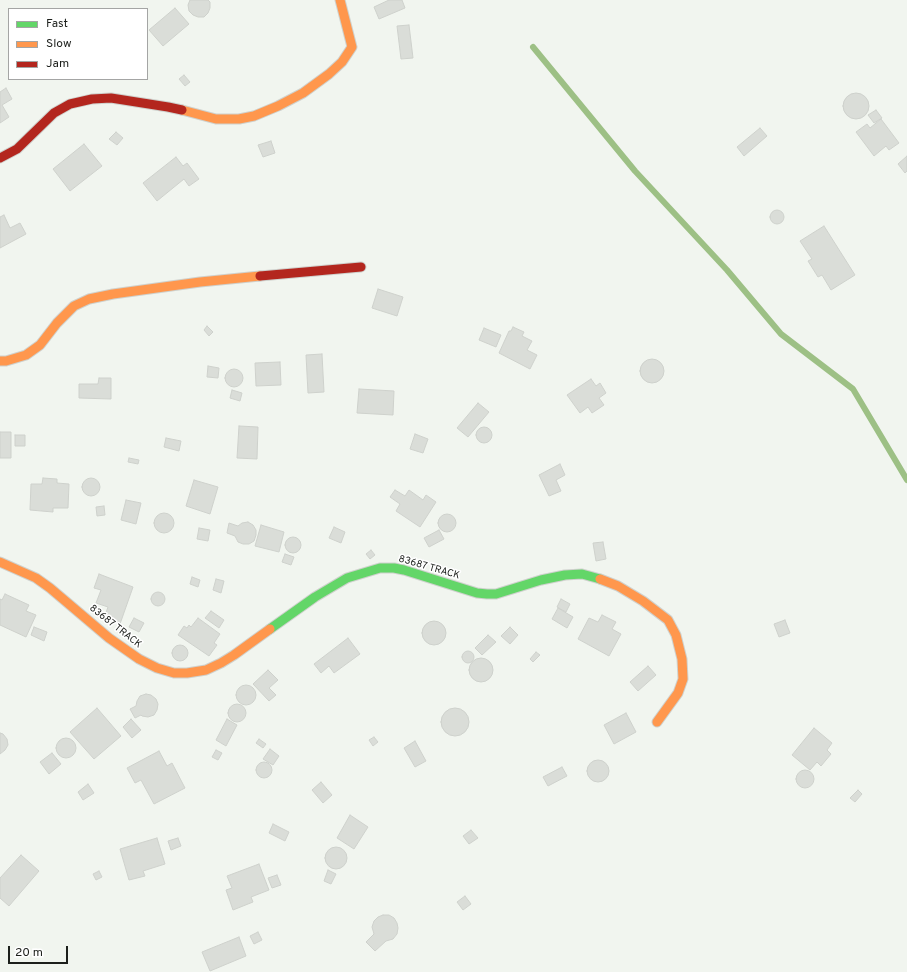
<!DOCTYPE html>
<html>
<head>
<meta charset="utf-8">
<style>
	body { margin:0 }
	#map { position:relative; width:907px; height:972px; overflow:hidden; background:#f1f5ef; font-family:Overpass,sans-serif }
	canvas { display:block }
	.legend { position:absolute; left:8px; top:8px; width:140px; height:72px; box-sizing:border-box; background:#fff; border:1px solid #a4a5a4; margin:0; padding:5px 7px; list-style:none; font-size:12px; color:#1c1f1b }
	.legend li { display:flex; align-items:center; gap:8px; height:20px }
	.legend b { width:20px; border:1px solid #a4a5a4 }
	.scale { position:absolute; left:8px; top:946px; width:60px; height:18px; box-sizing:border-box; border:2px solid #1c1f1b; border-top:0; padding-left:5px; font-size:12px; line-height:14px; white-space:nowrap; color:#1c1f1b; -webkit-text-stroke:3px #fff; paint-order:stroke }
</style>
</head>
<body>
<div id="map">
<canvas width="907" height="972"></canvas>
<ul class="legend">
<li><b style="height:5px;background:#63d668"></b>Fast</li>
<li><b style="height:5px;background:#ff974d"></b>Slow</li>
<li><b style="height:5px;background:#b3261e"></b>Jam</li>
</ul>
<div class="scale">20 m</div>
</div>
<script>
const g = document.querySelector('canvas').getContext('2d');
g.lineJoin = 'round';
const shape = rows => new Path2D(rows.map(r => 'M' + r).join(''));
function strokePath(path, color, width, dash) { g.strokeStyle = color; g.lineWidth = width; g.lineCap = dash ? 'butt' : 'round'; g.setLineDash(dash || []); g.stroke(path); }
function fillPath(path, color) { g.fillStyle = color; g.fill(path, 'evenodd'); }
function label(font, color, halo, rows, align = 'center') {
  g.font = font + ' Overpass,sans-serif'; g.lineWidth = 3; g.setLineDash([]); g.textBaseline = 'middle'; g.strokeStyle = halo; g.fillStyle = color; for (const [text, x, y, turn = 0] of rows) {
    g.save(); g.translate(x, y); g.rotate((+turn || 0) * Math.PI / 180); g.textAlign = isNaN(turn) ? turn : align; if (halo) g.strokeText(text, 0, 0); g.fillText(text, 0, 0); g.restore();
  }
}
strokePath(shape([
	[533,47,635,171,727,270,781,334,853,389,907,480]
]), '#9dc085', 6);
const building = shape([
	[190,0,208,0,210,2,210,8,208,13,204,17,198,17,193,15,189,11,188,5,190,0],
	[389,0,402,0,405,8,379,19,374,7,389,0],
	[175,8,189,24,163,46,149,30,175,8],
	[409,25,413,58,401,59,397,26,409,25],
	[184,75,190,82,185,86,179,79,184,75],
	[6,88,12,99,2,105,9,117,0,123,0,92,6,88],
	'843 106a13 13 0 1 1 26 0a13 13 0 1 1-26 0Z',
	[876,110,882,118,874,123,868,115,876,110],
	[881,119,899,143,889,150,886,146,874,156,856,132,867,124,870,128,881,119],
	[760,128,767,136,744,156,737,147,760,128],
	[116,132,123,138,117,145,109,139,116,132],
	[271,141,275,153,263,157,258,145,271,141],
	[84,144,102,166,70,191,53,169,84,144],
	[907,156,907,171,905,173,898,164,907,156],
	[176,157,183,166,187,163,199,179,189,186,184,179,157,201,143,183,176,157],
	'770 217a7 7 0 1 1 14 0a7 7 0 1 1-14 0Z',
	[4,215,10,228,20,223,26,234,0,248,0,217,4,215],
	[824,226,855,275,831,290,822,275,818,277,808,261,812,259,800,241,824,226],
	[378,289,403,297,397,316,372,308,378,289],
	[207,326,213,332,209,336,204,330,207,326],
	[513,327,524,332,522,336,532,341,527,350,537,355,530,369,499,353,509,331,511,331,513,327],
	[484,328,501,335,496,347,479,340,484,328],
	[322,354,324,392,308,393,306,355,322,354],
	'640 371a12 12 0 1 1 24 0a12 12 0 1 1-24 0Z',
	[280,362,281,385,256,386,255,363,280,362],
	[208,366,219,368,218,378,207,377,208,366],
	'225 378a9 9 0 1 1 18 0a9 9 0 1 1-18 0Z',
	[99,378,111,378,111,399,79,398,79,384,98,384,99,378],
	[591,379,596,386,600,383,606,393,599,398,604,405,592,413,588,407,580,413,567,395,591,379],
	[359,389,394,391,393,415,357,413,359,389],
	[232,390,242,393,240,401,230,398,232,390],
	[478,403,489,412,468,437,457,428,478,403],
	[239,426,258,427,257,459,237,458,239,426],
	'476 435a8 8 0 1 1 16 0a8 8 0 1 1-16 0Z',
	[0,432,11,432,11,458,0,458,0,432],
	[415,434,428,439,423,453,410,449,415,434],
	[15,435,25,435,25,446,15,446,15,435],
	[166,438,181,441,179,451,164,447,166,438],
	[129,458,139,460,138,464,128,462,129,458],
	[560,464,565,475,556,480,561,491,549,496,539,475,560,464],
	'82 487a9 9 0 1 1 18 0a9 9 0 1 1-18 0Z',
	[43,478,57,479,57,483,69,484,68,508,53,508,53,512,30,510,31,484,42,484,43,478],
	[194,480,218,487,210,514,186,506,194,480],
	[395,490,405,496,409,490,423,500,426,495,436,502,420,527,396,511,400,504,390,497,395,490],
	[126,500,141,503,136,524,121,520,126,500],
	[104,506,105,515,97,516,96,507,104,506],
	'154 523a10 10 0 1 1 20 0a10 10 0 1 1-20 0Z',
	'438 523a9 9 0 1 1 18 0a9 9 0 1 1-18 0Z',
	[248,522,253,525,256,530,256,535,254,541,249,544,243,544,238,542,235,536,227,533,229,523,238,526,242,523,248,522],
	[261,525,284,532,279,552,255,546,261,525],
	[334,527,345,532,341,543,329,538,334,527],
	[199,528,210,530,208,541,197,539,199,528],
	[439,530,444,539,429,547,424,538,439,530],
	'285 545a8 8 0 1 1 16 0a8 8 0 1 1-16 0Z',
	[603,542,606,559,596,561,593,543,603,542],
	[371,550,375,555,370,559,366,554,371,550],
	[285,554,294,557,291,565,282,562,285,554],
	[99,574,133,587,120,624,104,618,108,607,96,603,101,590,94,588,99,574],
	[192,577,200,580,198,587,190,584,192,577],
	[216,579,224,581,221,593,213,590,216,579],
	'151 599a7 7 0 1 1 14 0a7 7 0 1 1-14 0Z',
	[5,594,29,605,26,611,36,615,26,637,0,625,0,599,2,600,5,594],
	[561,599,570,604,566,612,557,607,561,599],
	[558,608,573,617,567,628,552,619,558,608],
	[211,611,224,620,219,628,205,618,211,611],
	[602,615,616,622,612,629,621,634,609,656,578,639,589,618,598,622,602,615],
	[134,618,144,623,139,632,129,627,134,618],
	[198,618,220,634,214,643,217,645,209,656,178,635,184,626,187,628,189,625,191,627,198,618],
	[785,620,790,633,779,637,774,624,785,620],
	'422 633a12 12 0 1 1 24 0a12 12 0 1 1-24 0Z',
	[34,627,47,632,44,641,31,635,34,627],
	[510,627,518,635,510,644,501,636,510,627],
	[488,635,496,642,482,655,475,648,488,635],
	[348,638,360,654,334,673,329,666,321,673,314,664,348,638],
	'172 653a8 8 0 1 1 16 0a8 8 0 1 1-16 0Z',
	'462 657a6 6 0 1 1 12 0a6 6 0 1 1-12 0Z',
	[536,652,540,655,533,662,530,659,536,652],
	'469 670a12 12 0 1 1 24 0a12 12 0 1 1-24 0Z',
	[648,666,656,675,638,691,630,682,648,666],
	[268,670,278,680,269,688,276,695,269,701,253,684,268,670],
	'236 695a10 10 0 1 1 20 0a10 10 0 1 1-20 0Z',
	[146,694,151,695,156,699,158,704,157,710,154,715,148,717,142,716,141,715,135,718,130,709,136,706,137,701,140,696,146,694],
	'228 713a9 9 0 1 1 18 0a9 9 0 1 1-18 0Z',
	[97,708,121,736,94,759,70,732,97,708],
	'441 722a14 14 0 1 1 28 0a14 14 0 1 1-28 0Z',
	[626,713,636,732,614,744,604,725,626,713],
	[131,719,141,730,132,738,123,727,131,719],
	[227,719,237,725,226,746,216,740,227,719],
	[814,728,832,743,827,750,831,754,821,766,817,762,810,770,792,755,814,728],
	[0,733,3,734,7,739,8,745,5,750,0,754,0,733],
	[374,737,378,742,373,746,369,740,374,737],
	'56 748a10 10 0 1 1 20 0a10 10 0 1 1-20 0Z',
	[259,739,266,744,263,748,256,743,259,739],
	[415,741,426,761,415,767,404,748,415,741],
	[270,749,279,756,273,765,263,759,270,749],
	[216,750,222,753,218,760,212,757,216,750],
	[159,751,167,766,172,763,185,788,154,804,141,780,135,783,127,768,159,751],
	[52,753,61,764,49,774,40,762,52,753],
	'587 771a11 11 0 1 1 22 0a11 11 0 1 1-22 0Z',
	'256 770a8 8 0 1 1 16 0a8 8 0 1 1-16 0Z',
	[562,767,567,776,548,786,543,777,562,767],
	'796 779a9 9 0 1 1 18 0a9 9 0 1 1-18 0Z',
	[321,782,332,795,323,803,312,790,321,782],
	[88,784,94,793,83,800,78,792,88,784],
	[858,790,862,794,855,802,850,798,858,790],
	[350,815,368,827,354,849,337,838,350,815],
	[273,824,289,832,285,841,269,833,273,824],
	[471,830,478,838,469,844,463,836,471,830],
	[157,838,165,864,143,871,145,876,129,880,120,849,157,838],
	[178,838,181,846,171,850,168,841,178,838],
	'325 858a11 11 0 1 1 22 0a11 11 0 1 1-22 0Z',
	[21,855,39,871,9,906,0,898,0,878,21,855],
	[259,864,269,890,251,897,253,902,233,910,226,890,232,888,227,876,259,864],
	[328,870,336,874,331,884,324,881,328,870],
	[99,871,102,877,96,880,93,874,99,871],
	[277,875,281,885,272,888,268,878,277,875],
	[465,896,471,904,463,910,457,902,465,896],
	[383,915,389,915,394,918,397,923,398,928,397,934,393,939,386,941,375,951,366,942,374,934,372,927,374,921,378,917,383,915],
	[258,932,262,940,254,944,250,936,258,932],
	[239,937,246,956,210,971,202,952,239,937]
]);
fillPath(building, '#daddd8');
strokePath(building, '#ced1cc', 1);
const fast = shape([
	[270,629,315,597,347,578,380,568,394,568,404,570,477,593,487,594,496,594,541,580,565,575,582,574,600,579]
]);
const slow = shape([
	[182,110,216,119,239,119,254,116,278,106,303,93,329,74,342,62,352,47,340,0],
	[0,361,6,361,26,355,40,345,57,323,74,306,89,299,113,294,200,282,260,276],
	[0,562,36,578,50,588,109,638,139,659,157,668,174,673,187,673,206,670,221,663,234,655,270,629],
	[600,579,618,586,643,601,668,620,676,635,682,659,683,679,678,693,657,722]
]);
const jam = shape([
	[0,158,17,149,54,113,70,104,92,99,111,98,168,107,182,110],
	[260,276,361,267]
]);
strokePath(fast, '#cfd1cd', 11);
strokePath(slow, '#cfd1cd', 11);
strokePath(jam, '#cfd1cd', 11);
strokePath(fast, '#63d668', 9);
strokePath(slow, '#ff974d', 9);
strokePath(jam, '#b3261e', 9);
label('10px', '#1c1f1b', '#fff', [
	["83687 TRACK",429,568,16],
	["83687 TRACK",115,627,38]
]);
</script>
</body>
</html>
